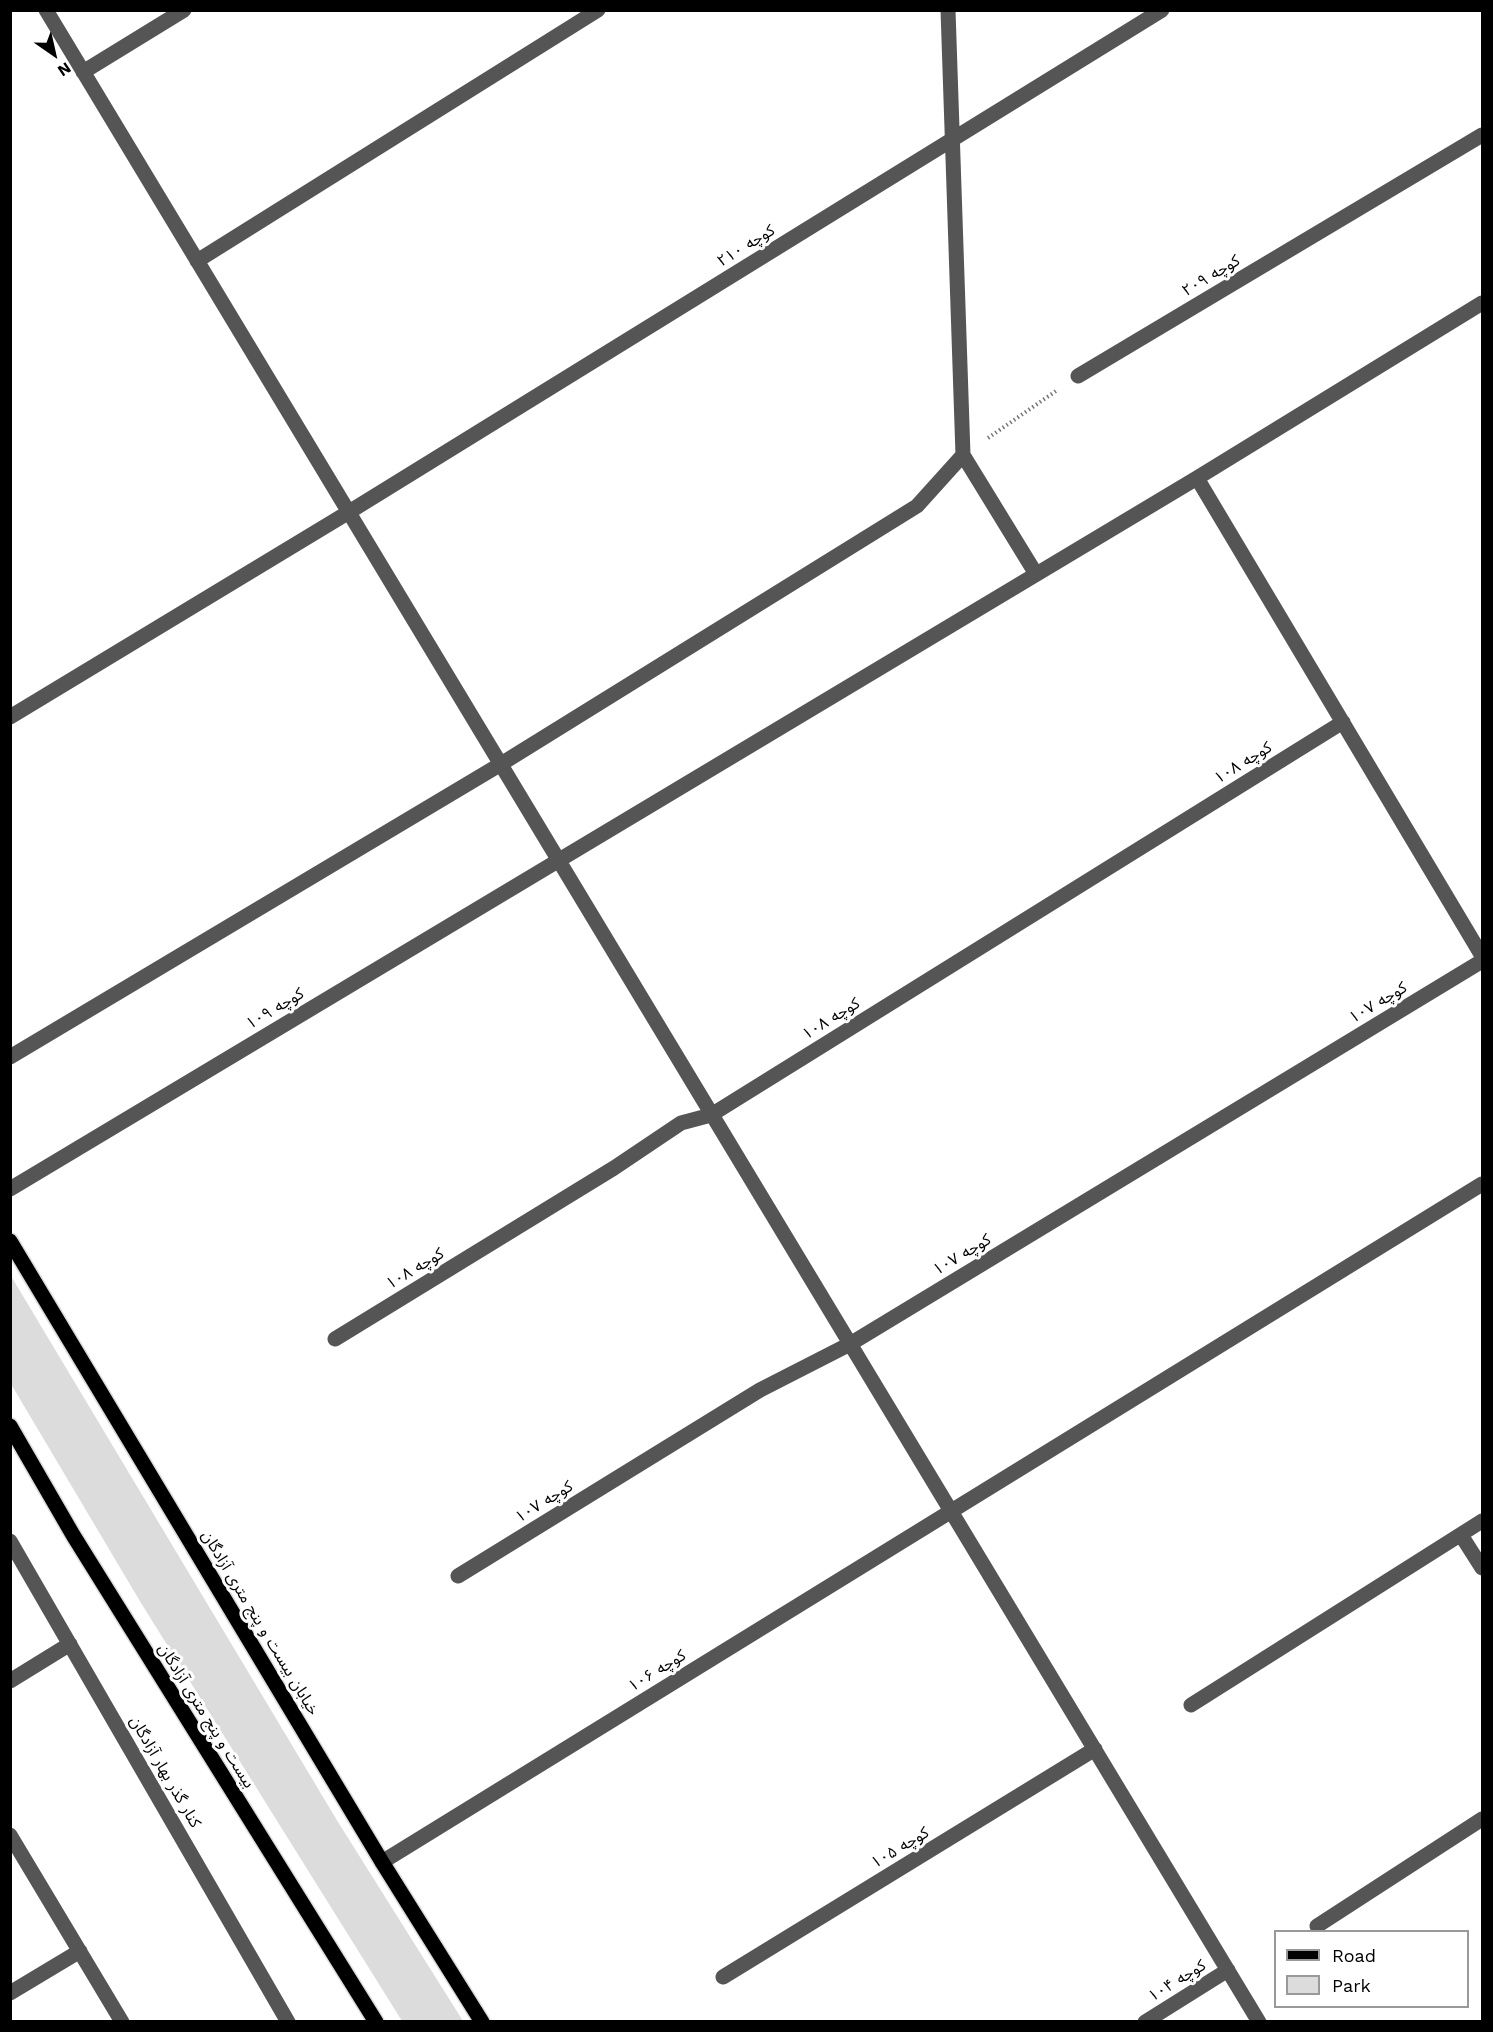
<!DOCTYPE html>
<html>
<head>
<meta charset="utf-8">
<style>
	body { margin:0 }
	#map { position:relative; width:1493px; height:2032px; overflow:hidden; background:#fff; font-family:"Work Sans",sans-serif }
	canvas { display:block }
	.frame { position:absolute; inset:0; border:12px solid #000; pointer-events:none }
	.legend { position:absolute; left:1274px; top:1930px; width:195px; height:78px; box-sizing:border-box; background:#fff; border:2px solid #999; margin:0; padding:8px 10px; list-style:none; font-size:18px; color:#000 }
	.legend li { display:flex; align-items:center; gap:12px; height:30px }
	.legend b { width:30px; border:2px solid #999 }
	.north { position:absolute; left:24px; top:24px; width:60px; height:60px; -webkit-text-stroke:4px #fff; paint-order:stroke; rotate:146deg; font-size:16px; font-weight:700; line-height:24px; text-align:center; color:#000 }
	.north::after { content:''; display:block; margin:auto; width:21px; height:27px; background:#000; clip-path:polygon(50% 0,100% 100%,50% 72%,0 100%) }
</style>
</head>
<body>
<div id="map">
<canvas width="1493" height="2032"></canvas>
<div class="frame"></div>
<ul class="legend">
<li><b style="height:8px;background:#000"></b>Road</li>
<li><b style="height:16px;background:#dcdcdc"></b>Park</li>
</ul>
<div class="north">N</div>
</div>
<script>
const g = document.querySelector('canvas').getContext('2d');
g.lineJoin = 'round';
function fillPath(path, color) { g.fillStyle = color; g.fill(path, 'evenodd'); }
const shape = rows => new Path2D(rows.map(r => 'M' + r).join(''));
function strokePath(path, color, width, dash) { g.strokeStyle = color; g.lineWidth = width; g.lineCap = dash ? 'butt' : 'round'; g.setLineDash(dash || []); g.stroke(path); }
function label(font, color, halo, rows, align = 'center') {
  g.font = font + ' "Work Sans","Noto Sans Arabic",sans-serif'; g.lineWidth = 6; g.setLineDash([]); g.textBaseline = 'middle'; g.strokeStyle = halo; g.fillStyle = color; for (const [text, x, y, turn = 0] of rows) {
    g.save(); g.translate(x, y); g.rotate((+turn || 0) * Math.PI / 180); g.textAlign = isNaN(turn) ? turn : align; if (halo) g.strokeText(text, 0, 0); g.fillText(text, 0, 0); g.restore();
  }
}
fillPath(shape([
	[11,1276,338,1822,463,2021,402,2021,141,1603,11,1384]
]), '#dcdcdc');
const major = shape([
	[10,1241,382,1862,482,2022],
	[10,1426,73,1535,376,2022]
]);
strokePath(major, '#dbdbdb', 18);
strokePath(shape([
	[988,438,1056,391]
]), '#777', 4, [1.5, 3]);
strokePath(shape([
	[46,10,1259,2022],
	[948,10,963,455,1036,574],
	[83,72,184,10],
	[197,261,598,10],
	[1078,376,1482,135],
	[1197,478,1482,956],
	[10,717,349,512,1162,10],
	[10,1057,501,764,917,506,963,455],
	[10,1189,1197,478,1482,303],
	[335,1339,614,1168,681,1123,711,1115,1343,722],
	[1461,1535,1482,1568],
	[10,1541,288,2022],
	[458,1576,760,1390,850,1344,1482,961],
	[10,1681,70,1644],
	[1191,1705,1482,1521],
	[10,1835,122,2022],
	[382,1862,1482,1184],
	[1317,1926,1482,1819],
	[723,1977,1095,1749],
	[10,1993,80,1951],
	[1145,2022,1228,1970]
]), '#555', 15);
strokePath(major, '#000', 15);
label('16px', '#000', '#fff', [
	["۲۱۰ کوچه",746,246,-32],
	["۲۰۹ کوچه",1211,276,-31],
	["۱۰۸ کوچه",1243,763,-32],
	["۱۰۷ کوچه",1378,1003,-31],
	["۱۰۹ کوچه",275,1009,-31],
	["۱۰۸ کوچه",831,1019,-32],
	["۱۰۷ کوچه",962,1255,-31],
	["۱۰۸ کوچه",415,1269,-31],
	["۱۰۷ کوچه",544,1502,-32],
	["خیابان بیست و پنج متری آزادگان",260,1623,59],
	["۱۰۶ کوچه",657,1671,-32],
	["بیست و پنج متری آزادگان",206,1716,58],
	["کنار گذر بهار آزادگان",165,1772,60],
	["۱۰۵ کوچه",900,1848,-31],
	["۱۰۴ کوچه",1177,1981,-32]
]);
</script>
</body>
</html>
